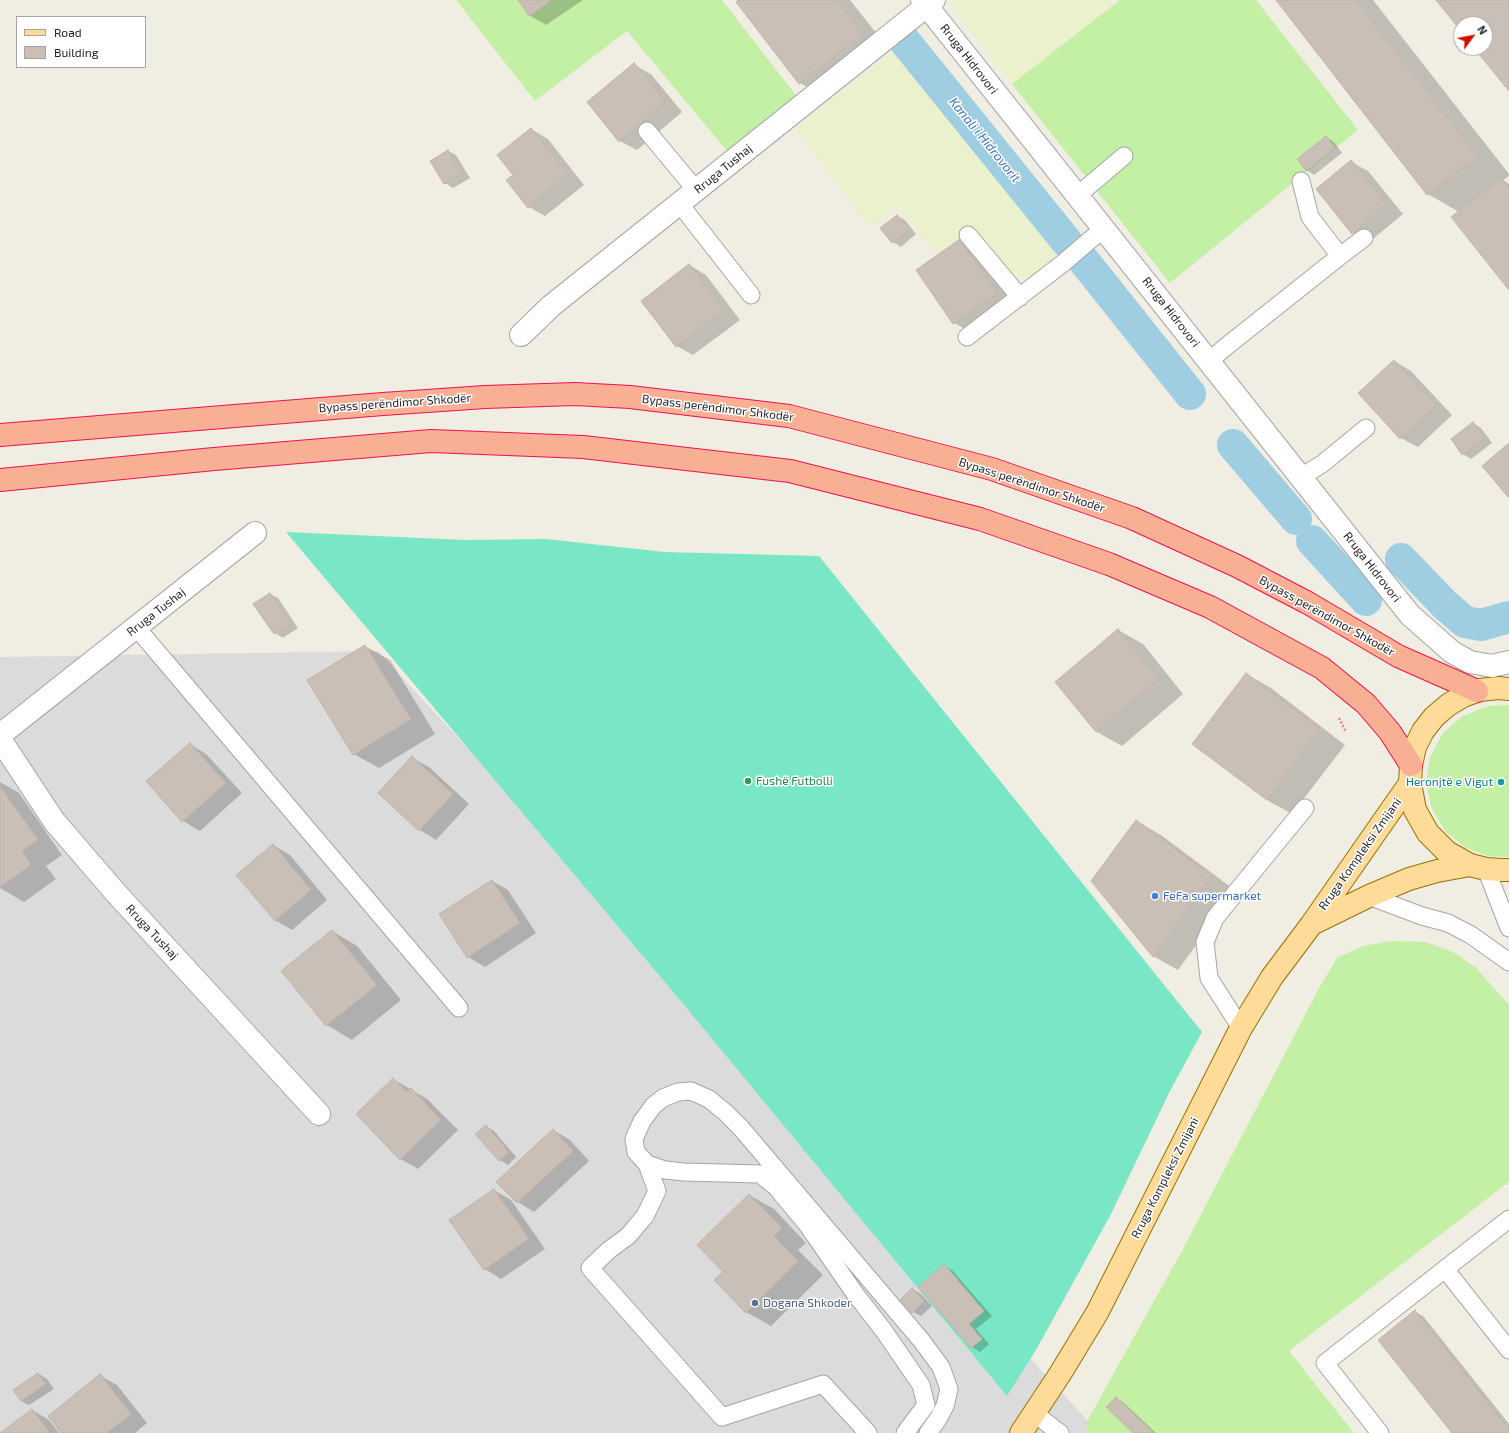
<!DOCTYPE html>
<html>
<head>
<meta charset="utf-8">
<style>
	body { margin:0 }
	#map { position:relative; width:1509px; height:1433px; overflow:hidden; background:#f0ede3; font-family:"Exo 2",sans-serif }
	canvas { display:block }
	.legend { position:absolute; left:16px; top:16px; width:130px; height:52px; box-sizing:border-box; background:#fff; border:1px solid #a5a5a5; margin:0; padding:5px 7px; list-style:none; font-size:12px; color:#1e1e1e }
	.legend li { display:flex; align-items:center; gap:8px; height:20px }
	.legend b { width:20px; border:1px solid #a5a5a5 }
	.north { position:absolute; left:1453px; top:16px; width:40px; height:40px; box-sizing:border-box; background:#fff; border:1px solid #a5a5a5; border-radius:50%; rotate:58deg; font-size:11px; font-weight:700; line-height:16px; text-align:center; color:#1e1e1e }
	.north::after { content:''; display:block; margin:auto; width:14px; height:18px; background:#cc1000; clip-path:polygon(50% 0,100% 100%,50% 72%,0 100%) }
</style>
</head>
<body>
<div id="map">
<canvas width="1509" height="1433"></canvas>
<ul class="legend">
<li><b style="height:5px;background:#ffdb99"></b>Road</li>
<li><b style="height:11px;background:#c9bfb6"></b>Building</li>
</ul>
<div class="north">N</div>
</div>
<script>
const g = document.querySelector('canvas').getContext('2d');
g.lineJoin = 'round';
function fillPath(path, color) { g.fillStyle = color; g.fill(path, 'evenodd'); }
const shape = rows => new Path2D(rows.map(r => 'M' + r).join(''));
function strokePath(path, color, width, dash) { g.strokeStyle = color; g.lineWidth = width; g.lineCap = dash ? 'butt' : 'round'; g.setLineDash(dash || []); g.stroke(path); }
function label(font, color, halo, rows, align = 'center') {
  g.font = font + ' "Exo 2",sans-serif'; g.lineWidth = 3; g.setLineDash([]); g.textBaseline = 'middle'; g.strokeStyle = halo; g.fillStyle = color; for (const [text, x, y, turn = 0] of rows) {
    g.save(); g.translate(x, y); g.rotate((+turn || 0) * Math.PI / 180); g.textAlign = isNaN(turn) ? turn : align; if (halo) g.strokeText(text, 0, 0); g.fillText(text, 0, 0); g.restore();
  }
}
fillPath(shape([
	[378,651,1099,1433,0,1433,0,657]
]), '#dcdbdb');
fillPath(shape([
	[956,0,1109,0,1113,5,1012,84,950,5],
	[894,51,1056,255,1030,277,1013,275,972,228,936,254,896,205,870,228,796,128]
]), '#ebf1cc');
fillPath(shape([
	[456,0,722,0,798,98,728,152,627,31,535,101],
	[1120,0,1256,0,1358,130,1170,283,1012,84],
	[1509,705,1509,857,1487,856,1465,847,1446,832,1432,809,1426,783,1430,757,1443,733,1463,716,1488,706],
	[1392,941,1425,942,1453,952,1476,968,1509,1005,1509,1182,1289,1351,1354,1433,1087,1433,1089,1429,1085,1425,1183,1249,1318,990,1337,958,1363,946]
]), '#c3f0a4');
fillPath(shape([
	[286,532,466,540,546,539,664,552,819,556,1202,1032,1170,1091,1111,1214,1036,1350,1007,1396,685,1006]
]), '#79e7c5');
fillPath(shape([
	[519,0,583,0,546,25,529,15],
	[740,0,850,0,888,48,825,97,800,83],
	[1277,0,1373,0,1509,174,1509,176,1503,180,1509,184,1509,289,1459,212,1428,194],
	[634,65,651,74,682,112,637,150,620,141],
	[531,129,548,139,584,185,545,216,529,207,514,175],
	[1326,137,1334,142,1342,153,1314,175,1306,170],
	[448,151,456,155,470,178,453,188,445,183],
	[1351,162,1368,171,1403,214,1369,242,1353,233],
	[897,216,905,220,916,234,901,247,893,242],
	[960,241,977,250,1013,303,971,332,954,323],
	[689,265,706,275,740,320,693,355,677,346],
	[1394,361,1411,371,1452,415,1418,447,1401,438],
	[1473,423,1481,428,1492,443,1471,459,1463,454],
	[270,594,278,598,298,628,283,638,275,633],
	[1118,630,1143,644,1183,694,1122,746,1097,732,1056,682],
	[365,646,390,660,435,734,379,768,354,754],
	[1246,674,1271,688,1345,745,1292,814,1267,800,1194,744],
	[190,744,206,754,242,793,200,831,183,821],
	[412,758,429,767,469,804,436,840,420,830,380,793],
	[0,782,19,793,62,855,46,866,56,879,24,902,0,888],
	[1136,821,1161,835,1236,891,1178,970,1153,956],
	[273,845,290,855,327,900,292,930,275,920],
	[492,881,508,890,536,933,485,967,468,957],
	[332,931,357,946,401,1000,352,1040,327,1025],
	[393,1079,427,1099,458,1130,418,1169,401,1159,357,1114],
	[486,1126,494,1131,516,1157,508,1165,500,1160],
	[553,1130,570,1140,589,1161,534,1212,518,1202],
	[494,1190,511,1200,545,1249,501,1279,485,1269],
	[749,1195,774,1209,806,1243,798,1250,823,1275,771,1326,746,1312,724,1272],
	[944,1266,952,1270,992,1316,976,1329,989,1344,980,1352,972,1347],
	[913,1289,921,1294,932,1306,921,1316,913,1312],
	[1415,1312,1423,1316,1509,1424,1509,1433,1453,1433],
	[39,1374,47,1379,54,1389,29,1405,21,1401],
	[100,1376,117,1385,147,1423,135,1433,63,1433],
	[1116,1398,1124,1403,1156,1433,1135,1433],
	[32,1410,49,1420,59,1433,2,1433]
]), '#0003');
strokePath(shape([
	[903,39,1067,242],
	[1084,261,1190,394],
	[1233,445,1296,519],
	[1312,541,1366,600],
	[1401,559,1445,605,1465,622,1481,625,1509,617]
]), '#9fcee2', 32);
const building = shape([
	[518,0,552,0,529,16,518,0],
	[739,0,837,0,863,34,799,84,736,2,739,0],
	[1276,0,1356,0,1478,156,1427,195,1276,0],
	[1436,0,1509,0,1509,91,1474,48,1485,48,1485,24,1461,24,1461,31,1436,0],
	[634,63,666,102,619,142,587,102,634,63],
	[531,128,568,175,528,208,506,180,513,175,497,155,531,128],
	[1326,136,1335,148,1306,171,1297,159,1326,136],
	[448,150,462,173,444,184,430,161,448,150],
	[1351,160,1387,204,1352,234,1316,189,1351,160],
	[1501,178,1509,188,1509,290,1451,217,1501,178],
	[897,215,909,229,892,243,880,228,897,215],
	[960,239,997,294,953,324,916,270,960,239],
	[689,264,724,310,676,347,641,301,689,264],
	[1394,360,1436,405,1400,439,1358,393,1394,360],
	[1473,422,1485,438,1462,455,1451,439,1473,422],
	[1509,443,1509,496,1508,497,1482,466,1509,443],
	[270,593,291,623,274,634,253,604,270,593],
	[1118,629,1159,679,1096,732,1055,682,1118,629],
	[365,645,411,719,353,755,307,680,365,645],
	[1246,673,1320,729,1267,800,1192,744,1246,673],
	[190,743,226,783,182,822,146,781,190,743],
	[412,756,453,794,419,831,378,793,412,756],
	[0,786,38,840,22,851,31,865,0,887,0,786],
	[1136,820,1212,876,1153,957,1091,881,1136,820],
	[273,844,311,890,275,921,236,875,273,844],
	[492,880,520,923,467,958,439,914,492,880],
	[332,930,377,985,326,1026,281,971,332,930],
	[393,1078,407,1092,411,1088,441,1120,400,1160,356,1114,393,1078],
	[486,1125,509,1152,499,1161,475,1134,486,1125],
	[553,1129,573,1151,517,1203,496,1182,553,1129],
	[494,1189,529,1239,484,1270,449,1220,494,1189],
	[749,1194,782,1228,774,1236,798,1261,746,1313,714,1280,723,1272,697,1245,749,1194],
	[944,1264,984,1311,969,1324,982,1339,971,1348,918,1287,944,1264],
	[912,1288,924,1301,912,1313,900,1300,912,1288],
	[1415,1310,1509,1429,1509,1433,1452,1433,1378,1340,1415,1310],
	[38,1373,46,1384,21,1401,13,1390,38,1373],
	[100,1374,131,1414,107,1433,61,1433,48,1416,100,1374],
	[1116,1397,1154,1433,1133,1433,1106,1407,1116,1397],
	[32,1409,50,1433,0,1433,32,1409]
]);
fillPath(building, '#c9bfb6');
strokePath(building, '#c3b4a4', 1);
const service = shape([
	[647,131,696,190],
	[1078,195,1124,156],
	[679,203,751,295],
	[968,235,1020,297],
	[1340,256,1364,238],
	[967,337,1062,264,1104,228],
	[1210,361,1223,349,1340,256,1310,217,1301,181],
	[1301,477,1322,464,1366,428],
	[136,627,459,1008],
	[1486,869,1509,928],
	[1369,896,1422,916,1448,923,1471,935,1509,962],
	[1241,1028,1209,978,1205,942,1215,918,1305,808],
	[647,1164,657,1191,645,1216,628,1236,609,1250,590,1268,722,1417,823,1384,868,1433],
	[1445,1269,1509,1350],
	[1035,1414,1060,1433],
	[905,1433,926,1405,921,1385,884,1331,856,1295,806,1223,776,1187,760,1174,684,1172,665,1170,647,1164,636,1152,634,1139,642,1121,654,1105,663,1098,678,1092,691,1091,709,1099,726,1113,741,1128,921,1340,941,1367,949,1389,945,1406,938,1419,928,1433],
	[1380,1433,1325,1363,1509,1219]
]);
const minor = shape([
	[922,0,1410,615,1452,652,1470,662,1492,666,1509,662],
	[521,335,551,306,934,0],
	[0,735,255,533],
	[0,739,54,821,115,892,319,1114]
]);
const primary = shape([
	[1509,689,1498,688,1480,690,1463,696,1448,705,1434,717,1423,731,1415,747,1411,765,1410,783,1415,810,1428,833,1447,852,1470,865,1486,869,1501,870,1509,870],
	[1314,923,1369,896,1409,879,1437,871,1470,865],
	[1021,1433,1060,1374,1097,1313,1241,1028,1272,977,1311,925,1410,783]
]);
const trunk = shape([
	[0,435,383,404,485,397,575,394,630,397,789,416,992,469,1132,518,1237,566,1308,603,1398,656,1477,691],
	[0,480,214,459,431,441,583,447,790,471,980,519,1109,564,1210,607,1322,668,1366,704,1390,732,1411,765]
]);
strokePath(service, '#a5a5a5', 19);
strokePath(minor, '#a5a5a5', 24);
strokePath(primary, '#987100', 24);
strokePath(trunk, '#ec124c', 24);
strokePath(shape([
	[1339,718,1346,732]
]), '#ff8165', 2.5, [2, 2]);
strokePath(service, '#fff', 17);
strokePath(minor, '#fff', 22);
strokePath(primary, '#ffdb99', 22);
strokePath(trunk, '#f8af94', 22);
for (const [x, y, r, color] of [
	[748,781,4,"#2e9e5b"],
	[1501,782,4,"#0f9aa8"],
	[1155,896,4,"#3f7fe0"],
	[755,1303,4,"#5c6f8a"]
]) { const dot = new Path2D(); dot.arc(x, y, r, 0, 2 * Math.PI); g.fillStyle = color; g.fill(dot); strokePath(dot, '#fff', 1.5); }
label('12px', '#1e1e1e', '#fff', [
	["Rruga Hidrovori",969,59,52],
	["Rruga Tushaj",723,169,-39],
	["Rruga Hidrovori",1171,312,52],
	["Bypass perëndimor Shkodër",395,403,-4],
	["Bypass perëndimor Shkodër",718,408,7],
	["Bypass perëndimor Shkodër",1032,485,18],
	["Rruga Hidrovori",1372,567,52],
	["Rruga Tushaj",156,612,-38],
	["Bypass perëndimor Shkodër",1327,616,29],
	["Rruga Kompleksi Zmijani",1360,854,-55],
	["Rruga Tushaj",152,932,47],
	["Rruga Kompleksi Zmijani",1165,1178,-63]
]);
label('12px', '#27864d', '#fff', [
	["Fushë Futbolli",756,781]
], 'left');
label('12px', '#0d838f', '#fff', [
	["Heronjtë e Vigut",1493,782]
], 'right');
label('12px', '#366cbe', '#fff', [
	["FeFa supermarket",1163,896]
], 'left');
label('12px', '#4e5e75', '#fff', [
	["Dogana Shkoder",763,1303]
], 'left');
label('italic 13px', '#4173b8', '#fff', [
	["Kanali i Hidrovorit",985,140,51]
]);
</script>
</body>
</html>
